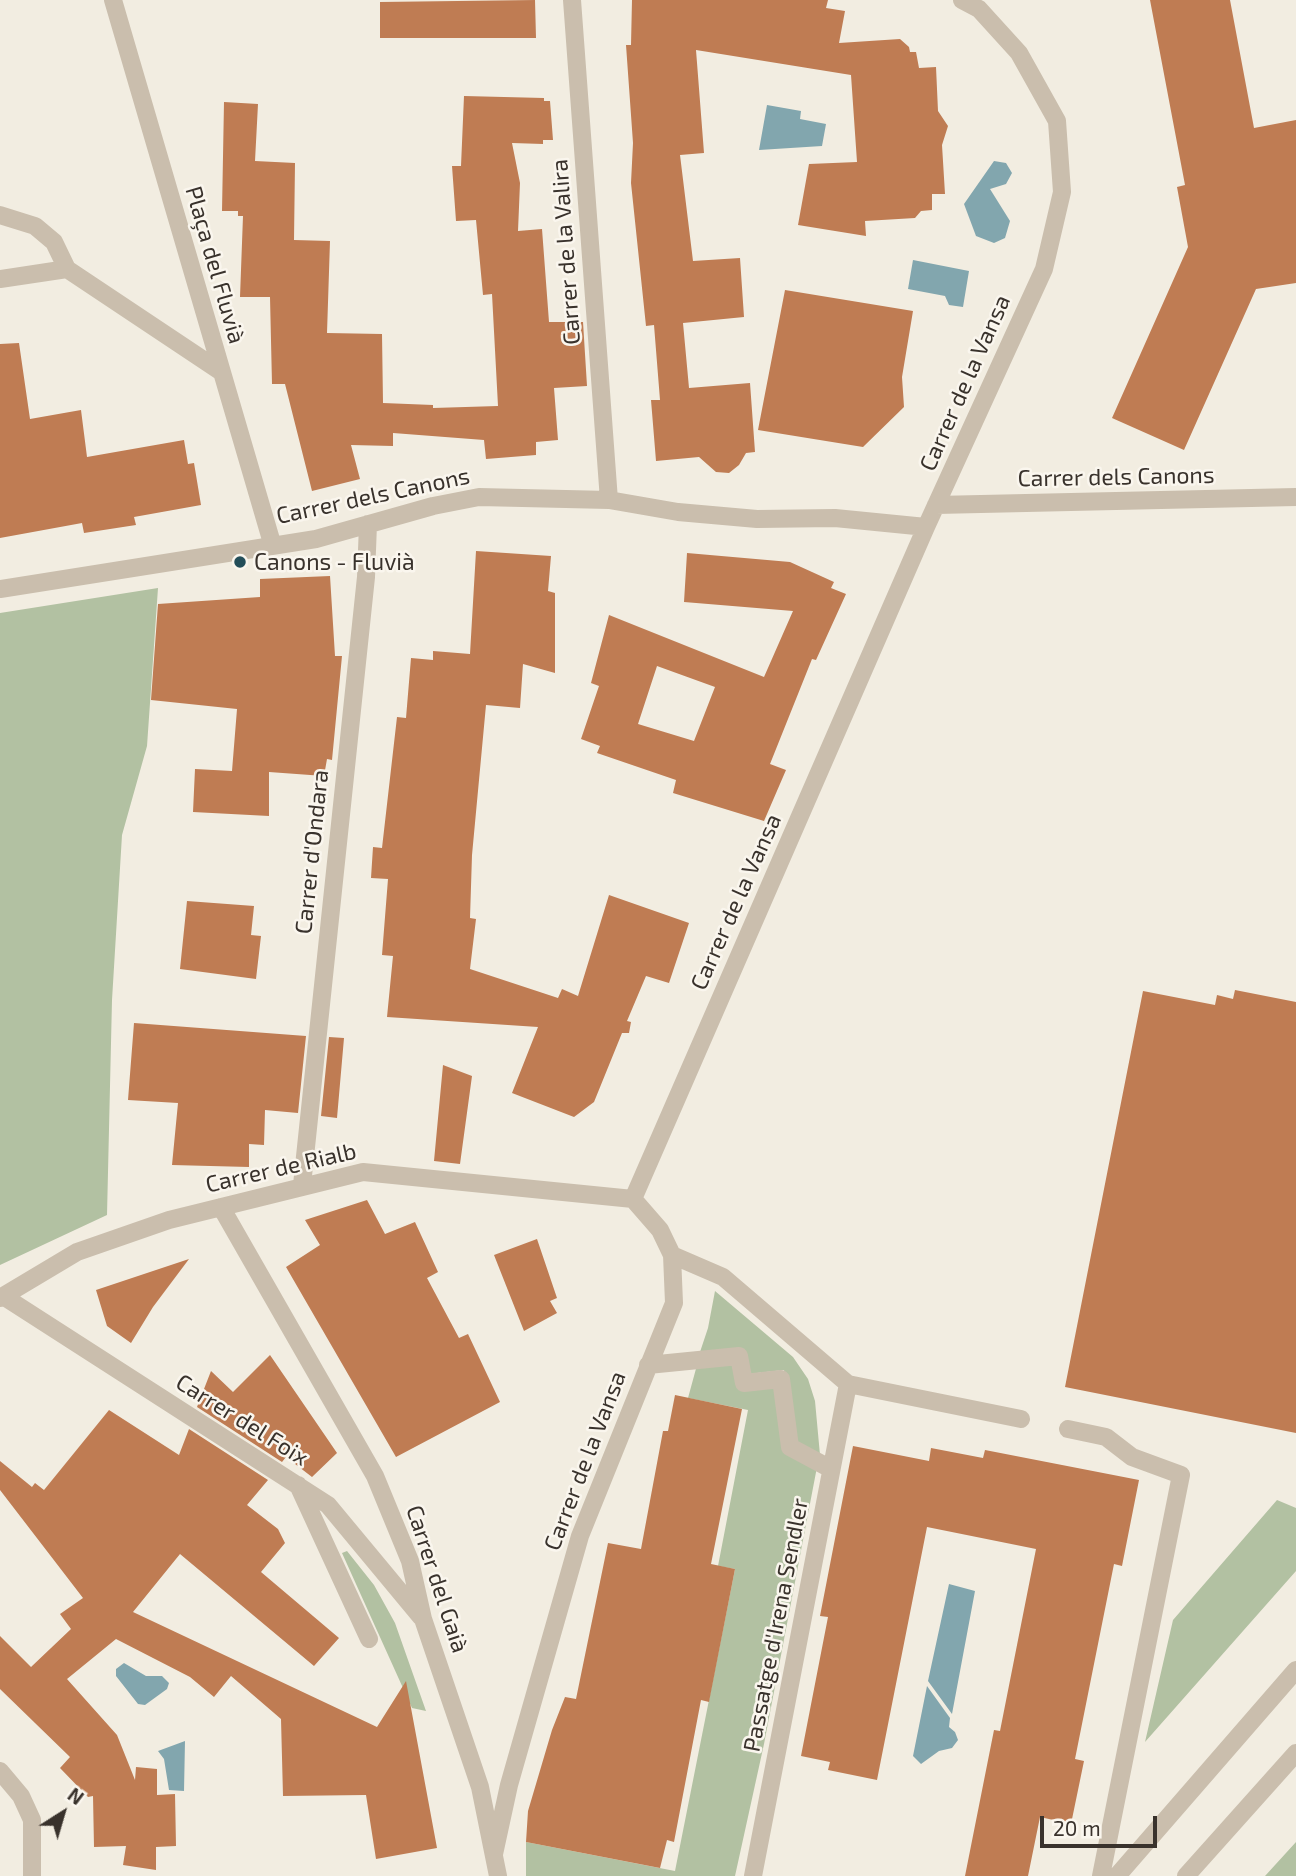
<!DOCTYPE html>
<html>
<head>
<meta charset="utf-8">
<style>
	body { margin:0 }
	#map { position:relative; width:1296px; height:1876px; overflow:hidden; background:#f2ede1; font-family:"Exo 2",sans-serif }
	canvas { display:block }
	.north { position:absolute; left:28px; top:1778px; width:70px; height:70px; -webkit-text-stroke:5px #faf6ee; paint-order:stroke; rotate:37deg; font-size:19px; font-weight:700; line-height:28px; text-align:center; color:#39322c }
	.north::after { content:''; display:block; margin:auto; width:24px; height:32px; background:#39322c; clip-path:polygon(50% 0,100% 100%,50% 72%,0 100%) }
	.scale { position:absolute; left:1040px; top:1816px; width:117px; height:32px; box-sizing:border-box; border:4px solid #39322c; border-top:0; padding-left:9px; font-size:21px; line-height:24px; white-space:nowrap; color:#39322c; -webkit-text-stroke:5px #faf6ee; paint-order:stroke }
</style>
</head>
<body>
<div id="map">
<canvas width="1296" height="1876"></canvas>
<div class="north">N</div>
<div class="scale">20 m</div>
</div>
<script>
const g = document.querySelector('canvas').getContext('2d');
g.lineJoin = 'round';
function fillPath(path, color) { g.fillStyle = color; g.fill(path, 'evenodd'); }
const shape = rows => new Path2D(rows.map(r => 'M' + r).join(''));
function strokePath(path, color, width, dash) { g.strokeStyle = color; g.lineWidth = width; g.lineCap = dash ? 'butt' : 'round'; g.setLineDash(dash || []); g.stroke(path); }
function label(font, color, halo, rows, align = 'center') {
  g.font = font + ' "Exo 2",sans-serif'; g.lineWidth = 5; g.setLineDash([]); g.textBaseline = 'middle'; g.strokeStyle = halo; g.fillStyle = color; for (const [text, x, y, turn = 0] of rows) {
    g.save(); g.translate(x, y); g.rotate((+turn || 0) * Math.PI / 180); g.textAlign = isNaN(turn) ? turn : align; if (halo) g.strokeText(text, 0, 0); g.fillText(text, 0, 0); g.restore();
  }
}
fillPath(shape([
	[158,588,147,746,122,835,112,1000,107,1215,0,1265,0,613],
	[715,1291,793,1357,808,1379,815,1401,820,1455,797,1444,784,1370,748,1374,743,1349,699,1355,708,1328],
	[735,1362,741,1388,776,1385,784,1450,817,1467,764,1744,735,1876,526,1876,526,1842,675,1871,735,1569,718,1566,748,1410,688,1398,697,1365],
	[1277,1500,1296,1508,1296,1571,1145,1742,1173,1620],
	[347,1551,374,1585,395,1623,426,1711,412,1708,342,1553],
	[1296,1842,1296,1876,1265,1876]
]), '#b2c1a2');
fillPath(shape([
	[767,105,801,111,800,119,826,124,822,146,759,150],
	[994,161,1006,163,1012,173,1006,184,990,189,1010,221,1005,238,994,243,976,236,964,204],
	[913,260,969,271,963,307,949,305,945,296,908,289],
	[949,1584,975,1591,952,1714,928,1681],
	[124,1663,146,1676,162,1676,169,1683,167,1689,145,1705,138,1704,116,1676,116,1669],
	[927,1686,950,1718,949,1727,955,1732,958,1740,952,1748,939,1751,921,1764,913,1756],
	[185,1741,184,1791,169,1790,164,1759,158,1751]
]), '#82a6ae');
fillPath(shape([
	[535,0,536,38,380,38,380,2],
	[632,0,828,0,826,8,845,11,839,43,900,39,909,47,910,52,916,52,919,68,936,67,938,111,948,126,942,145,945,194,932,194,932,210,921,211,915,218,865,221,866,236,798,225,809,164,857,162,851,75,696,50,704,153,680,155,693,261,740,258,744,317,683,323,689,388,750,383,755,452,746,453,739,465,729,473,716,472,699,457,656,461,651,400,660,400,654,325,646,326,631,183,633,143,626,45,631,45],
	[1150,0,1230,0,1254,128,1296,120,1296,283,1256,289,1184,450,1112,418,1188,247,1177,187,1185,185],
	[464,96,544,98,544,101,550,101,553,140,543,140,543,144,512,143,520,183,518,231,542,229,549,322,583,322,587,386,554,388,558,440,536,442,536,455,486,459,484,440,393,433,393,446,351,445,360,479,312,491,285,384,272,384,270,297,240,297,243,216,238,216,238,211,222,211,224,102,258,104,255,161,295,163,294,240,330,241,327,333,382,334,383,403,433,405,433,408,498,406,492,294,483,295,476,220,456,221,452,166,461,166],
	[785,290,913,311,902,377,904,407,863,447,758,430],
	[19,343,30,419,81,410,87,457,184,440,188,464,194,463,201,505,134,517,136,525,84,533,82,523,0,538,0,344],
	[476,551,551,556,548,591,555,593,555,673,523,664,520,708,486,705,472,855,470,918,476,919,470,969,558,998,562,989,578,996,609,895,689,923,669,983,646,976,627,1021,631,1022,629,1033,622,1033,594,1102,574,1117,512,1093,538,1027,387,1017,393,956,382,955,388,879,371,878,373,847,382,848,397,717,406,718,411,658,433,660,433,651,470,654],
	[687,553,790,562,834,582,831,588,846,594,816,660,812,659,770,764,786,770,764,821,673,793,676,780,597,753,600,746,581,739,599,686,591,683,609,615,764,677,793,611,684,602],
	[657,666,715,687,694,741,638,724],
	[330,576,335,656,342,656,332,760,327,759,324,776,269,772,269,816,193,812,195,769,232,771,237,709,151,700,158,604,260,597,260,579],
	[187,901,254,906,251,935,261,936,256,979,180,969],
	[1235,990,1296,1002,1296,1433,1065,1387,1143,991,1215,1005,1217,995,1233,999],
	[134,1023,306,1036,298,1113,265,1110,264,1145,249,1144,249,1167,172,1165,178,1103,128,1100],
	[329,1037,344,1038,337,1118,321,1116],
	[443,1065,472,1076,460,1164,434,1161],
	[367,1200,385,1234,415,1222,438,1272,427,1278,459,1338,468,1334,500,1402,396,1457,286,1267,320,1245,305,1220],
	[537,1239,557,1298,550,1301,557,1313,524,1331,494,1255],
	[189,1259,153,1307,131,1343,107,1326,96,1290],
	[270,1355,337,1453,312,1477,286,1457,282,1462,197,1407,211,1371,233,1392],
	[675,1395,742,1409,711,1564,735,1569,709,1702,701,1700,674,1842,667,1840,660,1868,526,1842,528,1811,552,1730,565,1697,576,1699,608,1543,641,1549,663,1431,668,1431],
	[109,1410,179,1455,189,1429,268,1480,247,1505,278,1529,285,1543,261,1572,339,1638,314,1666,180,1554,133,1612,377,1727,406,1681,437,1848,376,1859,366,1795,283,1796,281,1719,231,1676,214,1697,190,1677,116,1639,67,1679,117,1735,135,1780,136,1767,157,1769,157,1795,175,1794,176,1846,156,1847,156,1870,123,1865,126,1846,94,1847,93,1796,88,1797,60,1768,70,1757,0,1689,0,1636,31,1667,71,1629,60,1614,83,1598,0,1490,0,1461,32,1487,35,1483,44,1490],
	[853,1446,929,1461,931,1448,983,1458,985,1450,1139,1480,1122,1566,1114,1564,1075,1759,1084,1761,1071,1824,1040,1817,1028,1876,965,1876,994,1730,1000,1731,1036,1549,927,1527,877,1780,828,1770,830,1762,801,1756,828,1617,820,1616]
]), '#bf7c53');
strokePath(shape([
	[113,0,272,543],
	[572,0,609,500],
	[0,215,35,226,54,242,67,269],
	[0,279,67,269,220,371],
	[936,505,1296,497],
	[0,589,316,539,433,506,479,497,609,500,678,512,757,519,835,518,926,527],
	[302,1185,366,577,368,524],
	[221,1207,375,1476,410,1561,423,1619,480,1787,498,1876],
	[672,1255,723,1277,848,1384,1021,1419],
	[3,1296,328,1505,421,1617],
	[0,1298,77,1252,169,1220,363,1172,633,1199],
	[648,1365,739,1356,744,1383,781,1379,790,1447,831,1469],
	[1068,1429,1106,1437,1132,1457,1181,1475,1101,1876],
	[298,1485,369,1639],
	[0,1771,21,1796,32,1820,32,1876],
	[494,1854,509,1785,580,1536,674,1303,672,1255,660,1230,633,1199,926,527,1044,269,1062,192,1057,121,1019,53,979,9,962,0],
	[753,1876,848,1384],
	[1117,1876,1296,1670],
	[1186,1876,1296,1753]
]), '#cabead', 18);
for (const [x, y, r, color] of [
	[240,562,7,"#234e59"]
]) { const dot = new Path2D(); dot.arc(x, y, r, 0, 2 * Math.PI); g.fillStyle = color; g.fill(dot); strokePath(dot, '#faf6ee', 2.5); }
label('23px', '#39322c', '#faf6ee', [
	["Carrer de la Valira",566,252,-94],
	["Plaça del Fluvià",215,265,74],
	["Carrer de la Vansa",965,383,-66],
	["Carrer dels Canons",1116,477,-1],
	["Carrer dels Canons",373,496,-12],
	["Carrer d'Ondara",312,852,-84],
	["Carrer de la Vansa",736,902,-66],
	["Carrer de Rialb",281,1168,-13],
	["Carrer del Foix",242,1420,32],
	["Carrer de la Vansa",585,1461,-69],
	["Carrer del Gaià",437,1579,72],
	["Passatge d'Irena Sendler",776,1625,-79]
]);
label('23px', '#39322c', '#faf6ee', [
	["Canons - Fluvià",254,562]
], 'left');
</script>
</body>
</html>
